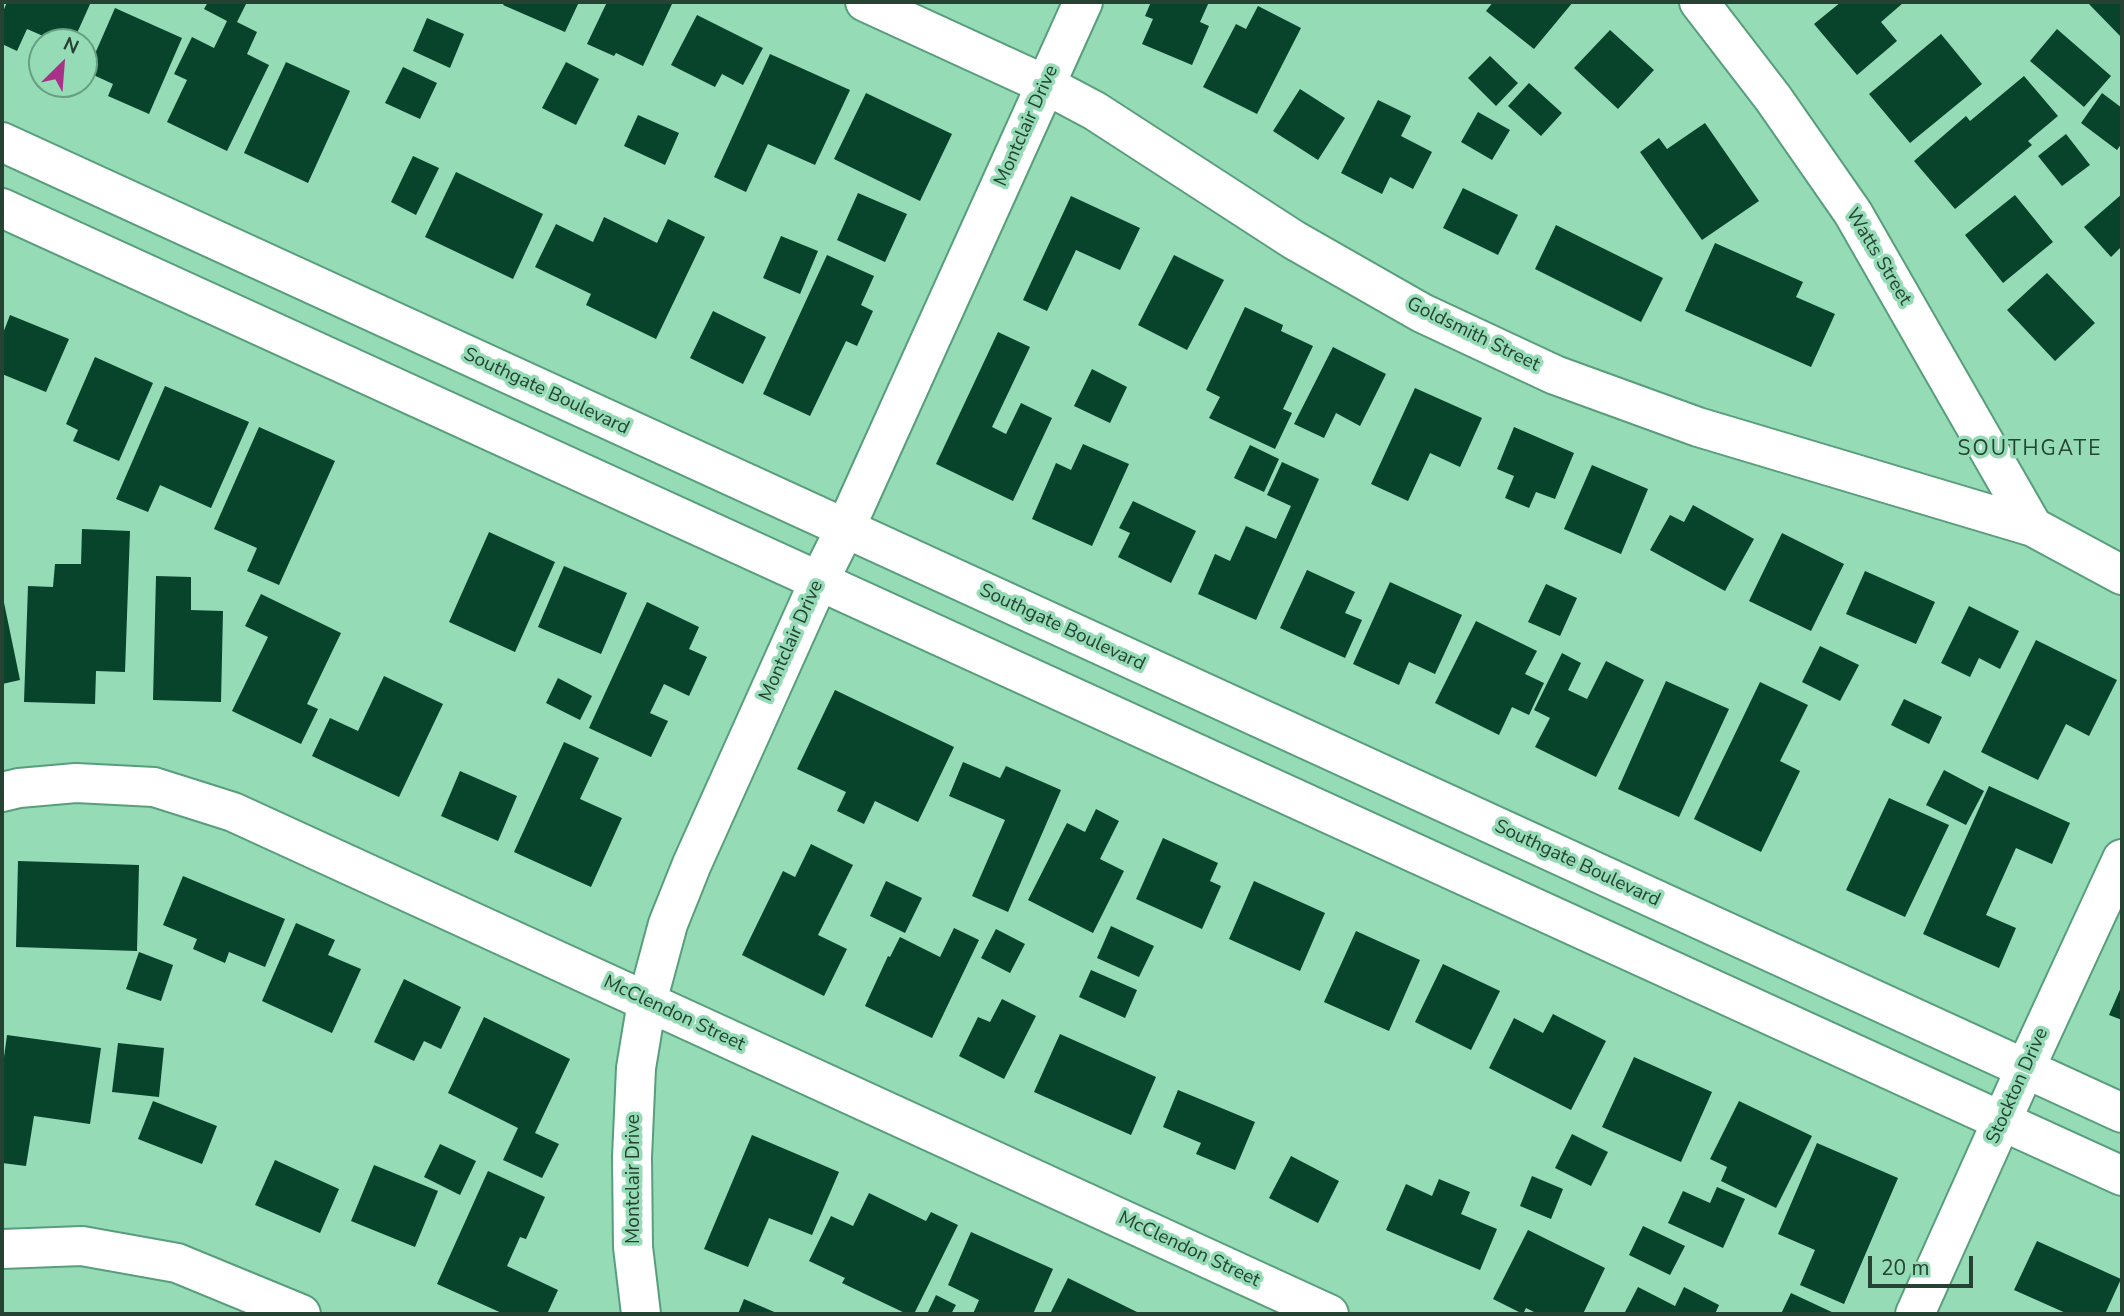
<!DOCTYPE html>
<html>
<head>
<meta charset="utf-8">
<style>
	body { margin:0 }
	#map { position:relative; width:2124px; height:1316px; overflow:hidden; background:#94dbb6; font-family:"Nunito Sans",sans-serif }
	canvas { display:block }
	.frame { position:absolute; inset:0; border:4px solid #254233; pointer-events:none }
	.north { position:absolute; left:28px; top:28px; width:70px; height:70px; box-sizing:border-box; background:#94dbb6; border:2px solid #689e82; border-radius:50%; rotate:25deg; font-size:19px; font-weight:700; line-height:28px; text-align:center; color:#254233 }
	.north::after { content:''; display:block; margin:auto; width:24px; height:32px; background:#a93288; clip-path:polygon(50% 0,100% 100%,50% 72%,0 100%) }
	.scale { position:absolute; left:1868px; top:1256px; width:105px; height:32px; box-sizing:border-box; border:4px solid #254233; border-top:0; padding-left:9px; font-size:21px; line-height:24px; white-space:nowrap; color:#254233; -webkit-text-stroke:5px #94dbb6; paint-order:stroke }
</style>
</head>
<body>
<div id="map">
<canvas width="2124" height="1316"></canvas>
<div class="frame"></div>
<div class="north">N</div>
<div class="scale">20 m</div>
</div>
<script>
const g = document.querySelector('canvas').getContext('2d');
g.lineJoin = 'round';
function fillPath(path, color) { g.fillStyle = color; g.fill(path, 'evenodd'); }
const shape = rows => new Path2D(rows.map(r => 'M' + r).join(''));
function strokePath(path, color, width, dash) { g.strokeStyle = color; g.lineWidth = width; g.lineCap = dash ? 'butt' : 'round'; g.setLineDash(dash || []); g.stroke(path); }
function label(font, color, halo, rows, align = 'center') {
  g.font = font + ' "Nunito Sans",sans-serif'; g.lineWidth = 7; g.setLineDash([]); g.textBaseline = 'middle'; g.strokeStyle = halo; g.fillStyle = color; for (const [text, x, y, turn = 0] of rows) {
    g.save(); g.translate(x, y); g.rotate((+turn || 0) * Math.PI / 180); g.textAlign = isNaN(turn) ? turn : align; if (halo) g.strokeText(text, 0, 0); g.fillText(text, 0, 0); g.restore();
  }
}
fillPath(shape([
	[7,2,91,2,73,42,57,42,27,29,17,51,2,44,2,14],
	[208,2,247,2,237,22,257,32,247,54,269,65,227,151,167,122,187,80,174,74,192,37,214,48,227,21,204,9],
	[505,2,579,2,565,32,503,5],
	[607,2,666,2,672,4,643,66,616,53,614,56,587,44],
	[1151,2,1209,2,1200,22,1209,26,1192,65,1142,44,1153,19,1145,16],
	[1493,2,1573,2,1534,49,1486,11],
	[1841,2,1903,3,1881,22,1897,41,1857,75,1814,24],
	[2087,2,2122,2,2122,38],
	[1258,6,1301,28,1257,114,1203,87,1236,24,1246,29],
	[115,8,182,38,149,114,108,96,113,84,87,72],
	[697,15,763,48,743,85,722,74,715,87,671,65],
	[427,18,464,34,450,68,413,51],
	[2057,29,2111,76,2084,107,2030,61],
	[1610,30,1654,70,1618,109,1574,68],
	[1941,34,1982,84,1910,143,1869,94],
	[770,54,850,90,815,165,768,144,746,192,714,177],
	[1490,56,1518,83,1496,106,1468,78],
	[286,62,350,91,308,183,244,153],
	[566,62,599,79,576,125,542,108],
	[403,67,437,83,420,119,385,103],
	[2024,76,2058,116,2028,141,2032,145,1955,209,1914,161,1966,116,1970,121],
	[1529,83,1562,113,1541,136,1508,106],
	[1300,89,1345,118,1318,160,1273,131],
	[866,93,952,134,920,201,834,159],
	[2102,93,2122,108,2122,143,2117,150,2081,123],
	[1378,100,1411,116,1401,136,1432,152,1413,189,1390,177,1382,194,1341,173],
	[1478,112,1510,130,1492,160,1461,142],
	[638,115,679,133,665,165,624,146],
	[1705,123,1759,201,1702,240,1640,152,1659,138,1667,149],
	[2066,134,2090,165,2062,186,2038,156],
	[413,156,439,168,416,215,391,202],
	[456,172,543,214,513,279,425,237],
	[1463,188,1518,215,1498,255,1443,228],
	[858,193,907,214,885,262,837,240],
	[2122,194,2122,246,2111,257,2084,227],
	[2015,195,2053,242,2003,283,1965,235],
	[1071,196,1140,228,1120,270,1076,250,1047,311,1023,300],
	[604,217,657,243,668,219,705,237,656,339,586,305,591,294,535,267,556,224,593,242],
	[1556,225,1663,278,1641,322,1535,269],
	[781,236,818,251,800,294,763,278],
	[1715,243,1803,282,1796,297,1835,314,1811,367,1685,311],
	[827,255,874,276,861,305,873,311,857,346,846,341,810,416,763,394],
	[1174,255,1224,280,1187,350,1138,325],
	[2047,273,2095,323,2055,361,2007,310],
	[1245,307,1283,325,1281,331,1313,346,1283,409,1292,413,1275,449,1209,418,1220,397,1206,390],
	[713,311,766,337,743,384,690,358],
	[10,315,69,339,46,392,2,374,2,336],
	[998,332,1030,347,992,427,1006,434,1021,403,1052,418,1013,501,936,464],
	[1333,347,1386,374,1360,426,1336,413,1324,438,1294,424],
	[95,357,153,383,119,461,73,441,78,430,66,424],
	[1092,369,1127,387,1110,423,1074,406],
	[165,386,249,422,211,508,160,485,148,512,116,499],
	[1415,388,1482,418,1460,467,1430,453,1408,501,1371,484],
	[259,427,335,461,279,585,247,571,257,548,214,529],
	[1514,427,1574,453,1555,499,1536,492,1529,508,1505,498,1514,476,1497,469],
	[1083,444,1129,464,1092,546,1032,519,1056,463,1071,470],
	[1250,445,1279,459,1264,492,1234,478],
	[1282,462,1319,479,1256,620,1198,594,1215,554,1230,561,1246,526,1276,539,1291,506,1267,495],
	[1592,465,1648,489,1621,554,1564,529],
	[1133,501,1196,531,1171,583,1118,557,1130,533,1119,528],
	[1693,505,1754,539,1725,591,1650,550,1670,515,1684,522],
	[82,529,130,531,125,672,96,671,95,704,24,702,28,586,53,587,55,564,81,564],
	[489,532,555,562,515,652,449,622],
	[1782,533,1844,564,1811,631,1749,601],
	[564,566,627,593,601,654,538,627],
	[1307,570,1355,592,1345,613,1362,620,1345,658,1280,628],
	[1865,571,1935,602,1916,644,1846,614],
	[156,576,191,577,191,610,223,611,221,702,153,700],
	[1390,582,1462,615,1435,674,1409,662,1399,685,1353,664],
	[1546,584,1577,598,1560,636,1528,622],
	[2,593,20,680,2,684],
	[261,594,341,633,307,704,318,709,301,744,232,711,268,637,245,626],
	[647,602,699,627,689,649,707,657,689,696,664,684,650,713,668,721,651,757,589,728],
	[1969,606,2019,631,2000,669,1979,658,1970,677,1941,663],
	[1476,621,1537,651,1525,674,1544,683,1529,715,1512,707,1499,735,1435,703],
	[2036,640,2117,680,2089,736,2066,724,2038,780,1981,752],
	[1820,646,1859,665,1840,701,1802,682],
	[1562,653,1581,663,1568,690,1587,699,1606,661,1644,680,1596,777,1535,747,1550,718,1534,710],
	[384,676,443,704,399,797,312,756,330,718,358,731],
	[558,678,592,696,580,720,546,703],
	[1666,681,1729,709,1679,817,1618,789],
	[1760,682,1808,705,1780,761,1800,771,1761,852,1694,819],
	[835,690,954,747,918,822,875,801,864,824,837,811,846,792,797,769],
	[1904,699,1942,717,1929,744,1891,725],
	[564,742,599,758,580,799,622,818,591,887,514,852],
	[963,762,1000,778,1006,766,1061,790,1008,912,972,896,1005,820,949,796],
	[1944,770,1984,791,1966,825,1926,805],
	[460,771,517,796,498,841,441,816],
	[1989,786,2070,823,2052,864,2016,848,1986,915,2016,928,1999,968,1923,934],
	[1889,798,1949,825,1905,917,1846,890],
	[1096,809,1119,821,1100,859,1124,871,1093,933,1028,900,1067,823,1085,832],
	[1163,838,1218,863,1210,881,1221,886,1202,929,1136,899],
	[811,844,853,865,818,935,847,949,824,996,742,955,783,871,795,877],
	[18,861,139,865,137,951,16,947],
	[183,876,285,919,265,967,229,952,225,963,193,949,197,939,163,925],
	[886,881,922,898,905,933,870,916],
	[1254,881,1325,913,1300,971,1229,939],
	[296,923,335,940,328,955,361,969,332,1033,262,1001],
	[1111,926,1154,946,1139,977,1097,958],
	[954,928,979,940,932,1038,865,1006,888,956,890,957,900,937,940,957],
	[996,929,1025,944,1010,973,981,958],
	[1356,931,1420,960,1389,1031,1324,1002],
	[139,952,173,965,161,1001,126,989],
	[1443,964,1500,991,1471,1050,1415,1022],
	[1091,970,1137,990,1125,1018,1079,997],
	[404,979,461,1007,441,1049,424,1041,414,1061,374,1042],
	[2122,985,2122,1020,2109,1015],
	[1002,999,1036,1016,1004,1079,959,1056,978,1017,990,1022],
	[1553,1014,1606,1041,1571,1110,1489,1068,1514,1018,1543,1033],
	[484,1017,570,1059,535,1133,559,1144,542,1178,503,1160,518,1128,448,1093],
	[1060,1034,1156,1077,1131,1135,1034,1092],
	[7,1035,101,1048,90,1124,34,1116,26,1166,2,1163,2,1072],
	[118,1043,164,1048,159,1097,112,1092],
	[1634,1057,1712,1092,1681,1162,1602,1127],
	[1178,1090,1255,1122,1235,1170,1196,1154,1201,1143,1163,1127],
	[153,1101,217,1126,202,1164,138,1139],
	[1739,1101,1812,1136,1776,1208,1721,1181,1727,1167,1710,1159],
	[1572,1134,1608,1152,1591,1186,1555,1168],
	[752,1135,839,1172,812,1235,769,1218,748,1267,704,1249],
	[1817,1143,1898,1178,1844,1304,1800,1285,1815,1250,1778,1234],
	[440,1144,476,1161,460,1195,424,1177],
	[1291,1156,1339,1181,1318,1223,1269,1198],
	[275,1160,339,1189,320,1233,255,1205],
	[374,1165,438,1191,415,1247,351,1221],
	[488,1171,545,1197,526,1239,520,1237,507,1266,558,1290,547,1314,504,1314,437,1284],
	[1532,1176,1563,1189,1551,1219,1520,1206],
	[1439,1179,1470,1192,1461,1214,1497,1229,1480,1270,1386,1230,1406,1184,1432,1196],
	[1717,1187,1745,1199,1723,1248,1668,1223,1683,1191,1710,1203],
	[869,1193,926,1221,931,1212,958,1225,914,1314,907,1314,842,1283,845,1278,809,1261,831,1216,853,1226],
	[1643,1226,1685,1246,1670,1275,1629,1255],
	[1528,1230,1605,1268,1583,1314,1538,1314,1526,1308,1523,1314,1493,1299],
	[971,1232,1053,1269,1033,1314,973,1314,979,1300,948,1285],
	[2037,1241,2121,1279,2105,1314,2068,1314,2014,1290],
	[1068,1278,1141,1314,1050,1314],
	[1638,1287,1675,1306,1684,1287,1719,1305,1715,1314,1624,1314],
	[1791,1293,1836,1314,1781,1314],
	[936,1295,956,1305,951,1314,927,1314],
	[744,1299,779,1314,738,1314]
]), '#08432c');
const street = shape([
	[865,2,1046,85,1095,111,1294,240,1422,313,1555,375,1698,427,2033,527,2122,575],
	[1699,2,1773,98,1853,213,2033,527],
	[2,142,2122,1113],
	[2,208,2122,1176],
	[2,792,19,788,76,783,154,787,233,812,1329,1314],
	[2,1249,82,1246,177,1263,301,1314],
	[641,1314,633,1247,632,1157,636,1068,647,1002,668,924,692,864,819,581,845,529,1083,2],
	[1915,1314,2025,1069,2122,859]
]);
strokePath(street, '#589e7c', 42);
strokePath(street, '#fff', 38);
label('19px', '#254233', '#94dbb6', [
	["Montclair Drive",1027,126,-66],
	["Watts Street",1878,257,59],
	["Goldsmith Street",1473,335,26],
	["Southgate Boulevard",546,392,25],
	["Southgate Boulevard",1062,628,25],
	["Montclair Drive",792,641,-66],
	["Southgate Boulevard",1577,864,25],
	["McClendon Street",674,1014,25],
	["Stockton Drive",2018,1086,-66],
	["Montclair Drive",634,1179,-90],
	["McClendon Street",1189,1250,25]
]);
g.letterSpacing = '2px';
label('21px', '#254233', '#94dbb6', [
	["SOUTHGATE",2030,450]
]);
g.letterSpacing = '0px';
</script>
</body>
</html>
